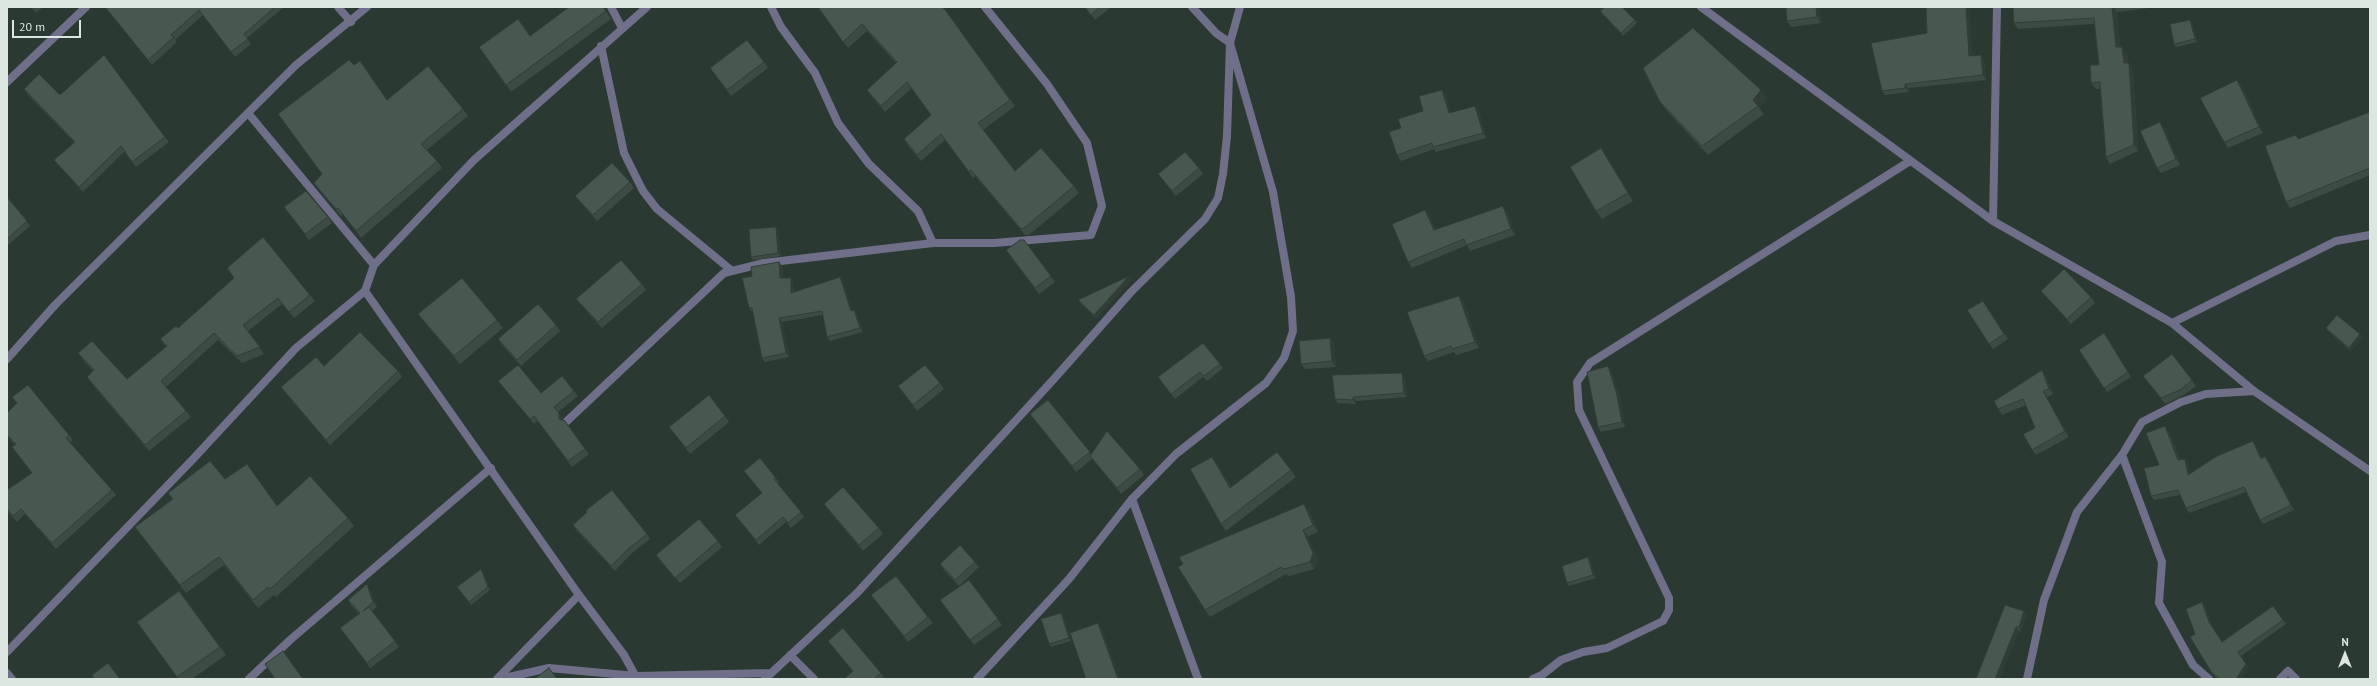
<!DOCTYPE html>
<html>
<head>
<meta charset="utf-8">
<style>
	body { margin:0 }
	#map { position:relative; width:2377px; height:686px; overflow:hidden; background:#2a3a32; font-family:"PT Sans",sans-serif }
	canvas { display:block }
	.frame { position:absolute; inset:0; border:8px solid #dde7e2; pointer-events:none }
	.north { position:absolute; left:2325px; top:634px; width:40px; height:40px; -webkit-text-stroke:3px #2a3a32; paint-order:stroke; rotate:0deg; font-size:11px; font-weight:700; line-height:16px; text-align:center; color:#dde7e2 }
	.north::after { content:''; display:block; margin:auto; width:14px; height:18px; background:#dde7e2; clip-path:polygon(50% 0,100% 100%,50% 72%,0 100%) }
	.scale { position:absolute; left:12px; top:20px; width:69px; height:18px; box-sizing:border-box; border:2px solid #dde7e2; border-top:0; padding-left:5px; font-size:12px; line-height:14px; white-space:nowrap; color:#dde7e2; -webkit-text-stroke:3px #2a3a32; paint-order:stroke }
</style>
</head>
<body>
<div id="map">
<canvas width="2377" height="686"></canvas>
<div class="frame"></div>
<div class="north">N</div>
<div class="scale">20 m</div>
</div>
<script>
const g = document.querySelector('canvas').getContext('2d');
g.lineJoin = 'round';
const shape = rows => new Path2D(rows.map(r => 'M' + r).join(''));
function strokePath(path, color, width, dash) { g.strokeStyle = color; g.lineWidth = width; g.lineCap = dash ? 'butt' : 'round'; g.setLineDash(dash || []); g.stroke(path); }
function fillPath(path, color) { g.fillStyle = color; g.fill(path, 'evenodd'); }
strokePath(shape([
	[338,7,351,22],
	[611,7,622,28],
	[771,7,781,27,815,73,838,123,869,164,918,211,933,243],
	[1701,7,1993,221,2172,323,2254,391,2370,471],
	[601,46,624,153,643,191,657,209,731,270],
	[7,82,86,7],
	[248,113,374,265],
	[1993,221,1997,7],
	[365,291,579,595,624,655,637,679],
	[2172,323,2336,241,2370,235],
	[7,359,55,305,296,65,367,7],
	[567,421,724,273,764,263,933,243,994,243,1091,235,1102,206,1087,143,1047,84,985,7],
	[2122,455,2162,562,2159,603,2193,665,2209,679],
	[1132,499,1198,679],
	[7,652,194,458,296,348,365,291,374,265,474,160,647,7],
	[790,655,814,679],
	[7,673,12,679],
	[249,679,290,640,491,468],
	[497,679,579,595],
	[500,679,549,668,636,676,771,673],
	[765,679,857,593,1053,380,1131,292,1205,219,1218,198,1223,174,1227,136,1230,43,1240,7],
	[977,679,1069,579,1132,499,1176,454,1266,383,1284,358,1293,331,1291,297,1273,192,1230,43,1216,33,1192,7],
	[1533,679,1542,675,1561,660,1583,652,1607,648,1663,621,1669,610,1669,598,1579,410,1577,382,1590,363,1910,161],
	[2027,679,2044,600,2077,512,2122,455,2142,422,2181,402,2206,394,2254,391],
	[2280,679,2288,671,2296,679]
]), '#6f6f8a', 8);
fillPath(shape([
	[31,7,43,7,36,13],
	[105,7,284,7,247,38,251,44,235,57,203,15,175,40,177,42,152,65],
	[603,7,611,19,511,92,479,47,530,36],
	[818,7,946,11,1015,106,983,130,1015,171,1074,186,1079,193,1029,235,1025,235,975,176,973,178,945,140,921,161,908,146,904,139,931,115,912,88,885,112,871,96,867,90,896,63,867,31,848,48],
	[1084,7,1111,7,1095,20],
	[1786,7,1819,7,1821,23,1791,27,1787,21],
	[1926,7,1969,7,1972,56,1981,55,1984,60,1986,80,1908,88,1909,92,1885,95,1882,91,1927,33],
	[2013,7,2157,7,2117,12,2120,47,2127,53,2128,63,2133,69,2138,151,2110,164,2106,157,2100,89,2096,89,2091,83,2099,65,2094,24,2018,29,2014,23],
	[1600,11,1635,20,1637,23,1623,36,1602,14],
	[2190,20,2192,23,2197,42,2176,47,2174,44],
	[764,62,768,68,731,96,714,74],
	[2237,80,2242,86,2263,133,2228,148,2224,142],
	[24,89,60,95,165,137,169,142,136,167,124,152,83,192,58,165,54,160,74,142,28,95],
	[1442,90,1446,95,1451,113,1479,111,1486,138,1436,152,1434,149,1401,161,1397,155,1401,128,1423,111],
	[1761,90,1767,99,1759,108,1764,114,1708,155,1666,110,1660,102],
	[387,100,463,109,468,116,427,150,437,161,442,168,361,238,343,214,341,216,319,190,314,183],
	[2370,112,2370,175,2290,208,2286,202,2299,139],
	[2164,128,2180,165,2161,173,2157,168],
	[1601,148,1607,157,1633,201,1602,219,1596,211],
	[1199,168,1203,174,1176,196,1158,174],
	[630,182,634,188,597,221,579,201,575,196],
	[7,197,30,226,7,246],
	[284,207,328,217,332,223,309,240],
	[1507,212,1515,235,1470,251,1467,245,1412,268,1408,262,1430,216,1435,229],
	[776,227,778,230,781,256,753,260,751,257],
	[1024,240,1055,282,1039,294,1010,256],
	[782,266,783,278,791,278,793,282,794,292,840,277,843,281,852,311,854,310,857,314,863,332,830,341,827,337,823,315,782,322,789,357,765,362,762,358,753,312,752,312,749,308,752,276],
	[227,268,310,295,315,301,294,318,282,304,248,331,264,354,242,363,218,340,166,387,191,417,149,451,91,383,87,377,93,371,83,360,78,353,127,379,166,347,160,339,178,328,234,278],
	[1132,279,1096,318,1080,303,1078,300],
	[642,284,646,290,602,328,580,304,576,299],
	[2041,291,2091,297,2095,303,2071,324,2045,296],
	[1459,296,1464,302,1479,348,1456,355,1454,352,1428,361,1424,356],
	[1983,301,2008,339,1993,349,1967,310],
	[418,314,497,320,503,328,460,364,424,322],
	[556,325,560,331,521,366,502,345,498,339],
	[2326,328,2360,334,2363,337,2351,351,2328,331],
	[2104,333,2131,377,2107,392,2079,350],
	[1330,338,1334,344,1336,367,1305,369,1301,364],
	[1220,364,1223,368,1207,381,1203,377,1175,399,1161,382],
	[324,366,398,371,402,377,330,445,285,393,281,387],
	[1611,371,1619,396,1625,427,1601,432,1598,427],
	[2046,376,2053,394,2047,397,2069,437,2036,455,2032,450,2035,428,2026,405,2002,415,1998,409],
	[2143,376,2192,380,2196,386,2184,395,2165,404],
	[1405,378,1407,397,1356,401,1356,404,1338,403,1335,399],
	[498,381,541,393,574,391,578,396,558,412,562,418,562,420,565,421,589,454,572,467,538,421,534,424],
	[940,383,944,389,917,411,898,386],
	[12,397,69,435,73,440,70,443,112,490,116,495,56,549,25,514,17,522,7,511,7,490,32,473,12,447,15,445,7,436,7,413,17,404],
	[1048,400,1091,454,1140,469,1144,475,1121,494,1092,459,1076,472,1030,414],
	[725,416,729,422,690,454,669,427],
	[2165,426,2168,430,2180,460,2185,459,2188,464,2190,474,2256,445,2262,458,2265,456,2268,460,2294,510,2263,524,2260,520,2246,492,2189,513,2186,508,2180,495,2154,500,2151,496,2159,465],
	[1212,457,1217,464,1231,487,1291,470,1296,477,1226,531,1221,524],
	[744,471,776,478,779,483,778,484,804,517,791,528,786,522,759,545,735,515,762,493],
	[225,479,277,506,348,518,354,526,276,597,274,595,258,608,224,565,186,593,135,527,172,499,168,493],
	[824,504,879,528,883,534,863,551,828,510],
	[1309,510,1318,532,1308,536,1318,560,1314,569,1289,576,1286,574,1210,617,1205,610],
	[573,525,647,534,650,539,631,554,615,571,576,530],
	[718,541,722,547,680,583,660,561,656,555],
	[1588,557,1590,560,1596,578,1569,586,1567,583],
	[975,562,979,567,959,586,944,570,940,564],
	[483,572,490,590,471,605,457,587],
	[969,580,1002,625,974,645,944,606],
	[370,589,377,607,372,611,399,647,370,668,344,633,359,614,351,605,348,600],
	[179,591,226,655,192,679,178,679,137,622],
	[871,595,928,617,933,623,908,642],
	[2202,602,2205,606,2212,626,2222,642,2273,606,2286,624,2241,656,2249,668,2241,679,2218,679,2215,677,2212,673,2195,634],
	[2024,611,2027,615,2021,632,2019,631,1999,679,1976,679],
	[1061,613,1063,616,1071,641,1051,647,1049,644],
	[828,641,881,673,885,679,844,679,853,672,833,647]
]), '#3c4c44');
fillPath(shape([
	[1816,7,1819,7,1821,23,1817,17],
	[1966,7,1969,7,1973,60,1969,56],
	[2112,7,2114,7,2117,12,2121,54,2116,47],
	[2190,20,2192,23,2197,42,2195,39],
	[2122,47,2127,53,2129,69,2124,63],
	[1981,55,1984,60,1986,80,1983,75],
	[2129,63,2133,69,2138,151,2134,145],
	[2237,80,2242,86,2263,133,2259,127],
	[1905,84,1908,88,1909,92,1905,88],
	[1442,90,1446,95,1453,118,1449,113],
	[1761,90,1767,99,1759,108,1753,100],
	[1475,106,1479,111,1486,138,1483,133],
	[2160,122,2164,128,2180,165,2176,159],
	[1601,148,1607,157,1633,201,1628,193],
	[1503,206,1507,212,1515,235,1511,229],
	[1425,210,1430,216,1438,235,1434,230],
	[776,227,778,230,781,256,778,253],
	[779,262,782,266,783,282,780,278],
	[1130,276,1132,279,1096,318,1094,315],
	[840,277,843,281,854,315,851,311],
	[791,278,793,282,794,297,791,293],
	[1459,296,1464,302,1479,348,1475,342],
	[854,310,857,314,863,332,860,328],
	[779,318,782,322,789,357,786,353],
	[2360,334,2363,337,2351,351,2349,348],
	[1330,338,1334,344,1336,367,1332,361],
	[1608,366,1611,371,1619,396,1625,427,1622,422],
	[2042,370,2046,376,2053,394,2049,389],
	[1402,373,1405,378,1407,397,1404,393],
	[2043,391,2047,397,2069,437,2065,431],
	[1353,397,1356,401,1356,404,1353,400],
	[559,413,562,418,563,424,559,419],
	[2165,426,2168,430,2181,465,2178,460],
	[2253,441,2256,445,2265,464,2261,459],
	[2265,456,2268,460,2294,510,2291,505],
	[1212,457,1217,464,1235,495,1230,488],
	[2185,459,2188,464,2192,480,2188,475],
	[1304,504,1309,510,1318,532,1313,525],
	[1303,530,1308,536,1318,560,1314,569,1310,562],
	[1588,557,1590,560,1596,578,1593,575],
	[481,569,483,572,490,590,488,587],
	[367,584,370,589,377,607,373,602],
	[2202,602,2205,606,2212,626,2225,646,2209,622],
	[2024,611,2027,615,2021,632,2019,627],
	[1061,613,1063,616,1071,641,1069,638],
	[1098,623,1102,629,1120,679,1118,679],
	[2016,627,2019,631,1999,679,1995,679],
	[2246,664,2249,668,2241,679,2236,679]
]), '#313e37');
const building = shape([
	[105,7,275,7,244,34,248,39,231,52,199,10,171,35,174,37,148,60,105,7],
	[569,7,603,7,606,11,506,85,479,47,518,19,530,36,569,7],
	[818,7,942,7,946,11,1010,100,978,123,1015,171,1041,148,1074,186,1024,228,1021,229,971,170,969,172,941,134,917,155,904,139,931,115,907,82,881,106,867,90,897,62,862,24,843,42,818,7],
	[1085,7,1100,7,1091,15,1085,7],
	[1605,7,1622,7,1635,20,1621,33,1600,11,1605,7],
	[1786,7,1816,7,1817,17,1787,21,1786,7],
	[1926,7,1966,7,1969,56,1981,55,1983,75,1905,84,1905,88,1882,91,1871,43,1927,33,1926,7],
	[2013,7,2112,7,2116,47,2122,47,2124,63,2129,63,2134,145,2106,157,2100,82,2091,83,2090,65,2099,65,2094,18,2014,23,2013,7],
	[2190,20,2195,39,2174,44,2170,24,2190,20],
	[1693,28,1761,90,1753,100,1758,106,1702,146,1660,102,1643,68,1693,28],
	[747,40,764,62,727,90,710,68,747,40],
	[104,55,165,137,132,162,121,146,79,187,54,160,75,142,24,89,39,74,60,95,104,55],
	[349,60,354,65,360,61,387,100,428,66,463,109,421,144,437,161,356,231,338,208,336,209,314,183,322,174,278,114,349,60],
	[2237,80,2259,127,2224,142,2200,98,2237,80],
	[1442,90,1449,113,1475,106,1483,133,1433,147,1432,143,1397,155,1389,132,1401,128,1398,119,1423,111,1419,96,1442,90],
	[2370,112,2370,168,2286,202,2265,146,2296,135,2298,139,2370,112],
	[2160,122,2176,159,2157,168,2140,131,2160,122],
	[1601,148,1628,193,1596,211,1570,167,1601,148],
	[1185,152,1199,168,1172,191,1158,174,1185,152],
	[612,163,630,182,593,215,575,196,612,163],
	[306,191,328,217,305,234,284,207,306,191],
	[7,197,27,221,7,239,7,197],
	[1503,206,1511,229,1466,245,1464,239,1408,262,1392,224,1425,210,1434,230,1503,206],
	[776,227,778,253,751,257,749,229,776,227],
	[263,237,310,295,289,312,278,298,243,325,260,347,237,356,214,333,161,381,186,411,145,445,87,377,94,370,78,353,92,341,127,379,167,346,160,339,176,326,178,328,234,278,227,268,263,237],
	[1020,240,1024,240,1051,276,1035,288,1006,250,1020,240],
	[621,260,642,284,598,322,576,299,621,260],
	[779,262,780,278,791,278,791,293,840,277,851,311,854,310,860,328,827,337,822,311,779,318,786,353,762,358,752,308,749,308,742,278,752,276,751,267,779,262],
	[2064,269,2091,297,2067,319,2041,291,2064,269],
	[1129,276,1094,315,1078,300,1129,276],
	[462,278,497,320,454,356,418,314,462,278],
	[1459,296,1475,342,1452,349,1451,346,1424,356,1407,312,1459,296],
	[1983,301,2004,334,1989,344,1967,310,1983,301],
	[538,304,556,325,517,360,498,339,538,304],
	[2337,315,2360,334,2349,348,2326,328,2337,315],
	[360,332,398,371,326,440,281,387,316,357,324,366,360,332],
	[2104,333,2128,372,2104,388,2079,350,2104,333],
	[1330,338,1332,361,1301,364,1299,341,1330,338],
	[1203,343,1220,364,1204,376,1200,372,1171,394,1158,377,1203,343],
	[2172,354,2192,380,2180,390,2161,398,2143,376,2172,354],
	[518,365,541,393,562,376,574,391,554,407,559,413,559,419,565,421,585,449,568,461,534,416,530,419,498,381,518,365],
	[925,365,940,383,913,405,898,386,925,365],
	[1608,366,1616,391,1622,422,1598,427,1587,372,1608,366],
	[2042,370,2049,389,2043,391,2065,431,2032,450,2023,434,2035,428,2023,399,1998,409,1994,401,2042,370],
	[1402,373,1404,393,1353,397,1353,400,1335,399,1332,375,1402,373],
	[28,385,69,435,66,438,112,490,52,543,21,509,13,516,7,509,7,490,32,473,12,447,16,444,7,435,7,413,17,403,12,397,28,385],
	[709,395,725,416,686,448,669,427,709,395],
	[1048,400,1090,452,1072,466,1030,414,1048,400],
	[2165,426,2178,460,2185,459,2188,475,2217,456,2253,441,2261,459,2265,456,2291,505,2260,520,2244,487,2186,508,2178,490,2151,496,2144,468,2159,465,2146,433,2165,426],
	[1107,431,1140,469,1117,488,1090,456,1107,431],
	[1277,452,1291,470,1221,524,1190,469,1212,457,1230,488,1277,452],
	[760,458,776,478,774,479,801,512,788,523,783,517,756,540,735,515,762,493,744,471,760,458],
	[210,461,225,479,247,464,277,506,310,476,348,518,270,589,268,587,253,600,219,557,180,585,135,527,173,499,168,493,210,461],
	[843,487,879,528,859,545,824,504,843,487],
	[612,490,647,534,627,550,611,566,573,525,587,512,585,511,612,490],
	[1304,504,1313,525,1303,530,1313,553,1310,562,1284,569,1281,567,1205,610,1178,567,1183,564,1179,557,1304,504],
	[699,519,718,541,675,578,656,555,699,519],
	[960,545,975,562,955,580,940,564,960,545],
	[1588,557,1593,575,1567,583,1562,566,1588,557],
	[481,569,488,587,469,602,457,587,481,569],
	[896,576,928,617,904,636,871,595,896,576],
	[969,580,998,619,970,640,940,600,969,580],
	[367,584,373,602,363,611,369,607,395,641,367,663,340,628,360,613,348,600,367,584],
	[179,591,220,647,177,677,137,622,179,591],
	[2202,602,2209,622,2222,642,2273,606,2283,620,2238,652,2246,664,2236,679,2221,679,2212,673,2190,637,2195,634,2186,609,2202,602],
	[2005,605,2024,611,2019,627,2016,627,1995,679,1976,679,2005,605],
	[1061,613,1069,638,1049,644,1041,619,1061,613],
	[1098,623,1118,679,1086,679,1070,633,1098,623],
	[843,628,881,673,874,679,844,679,853,671,828,641,843,628],
	[283,651,303,679,275,679,265,664,283,651],
	[108,663,120,679,92,679,94,678,92,675,108,663],
	[549,668,557,679,534,679,549,668]
]);
fillPath(building, '#46584f');
strokePath(building, '#313e37', 1);
</script>
</body>
</html>
